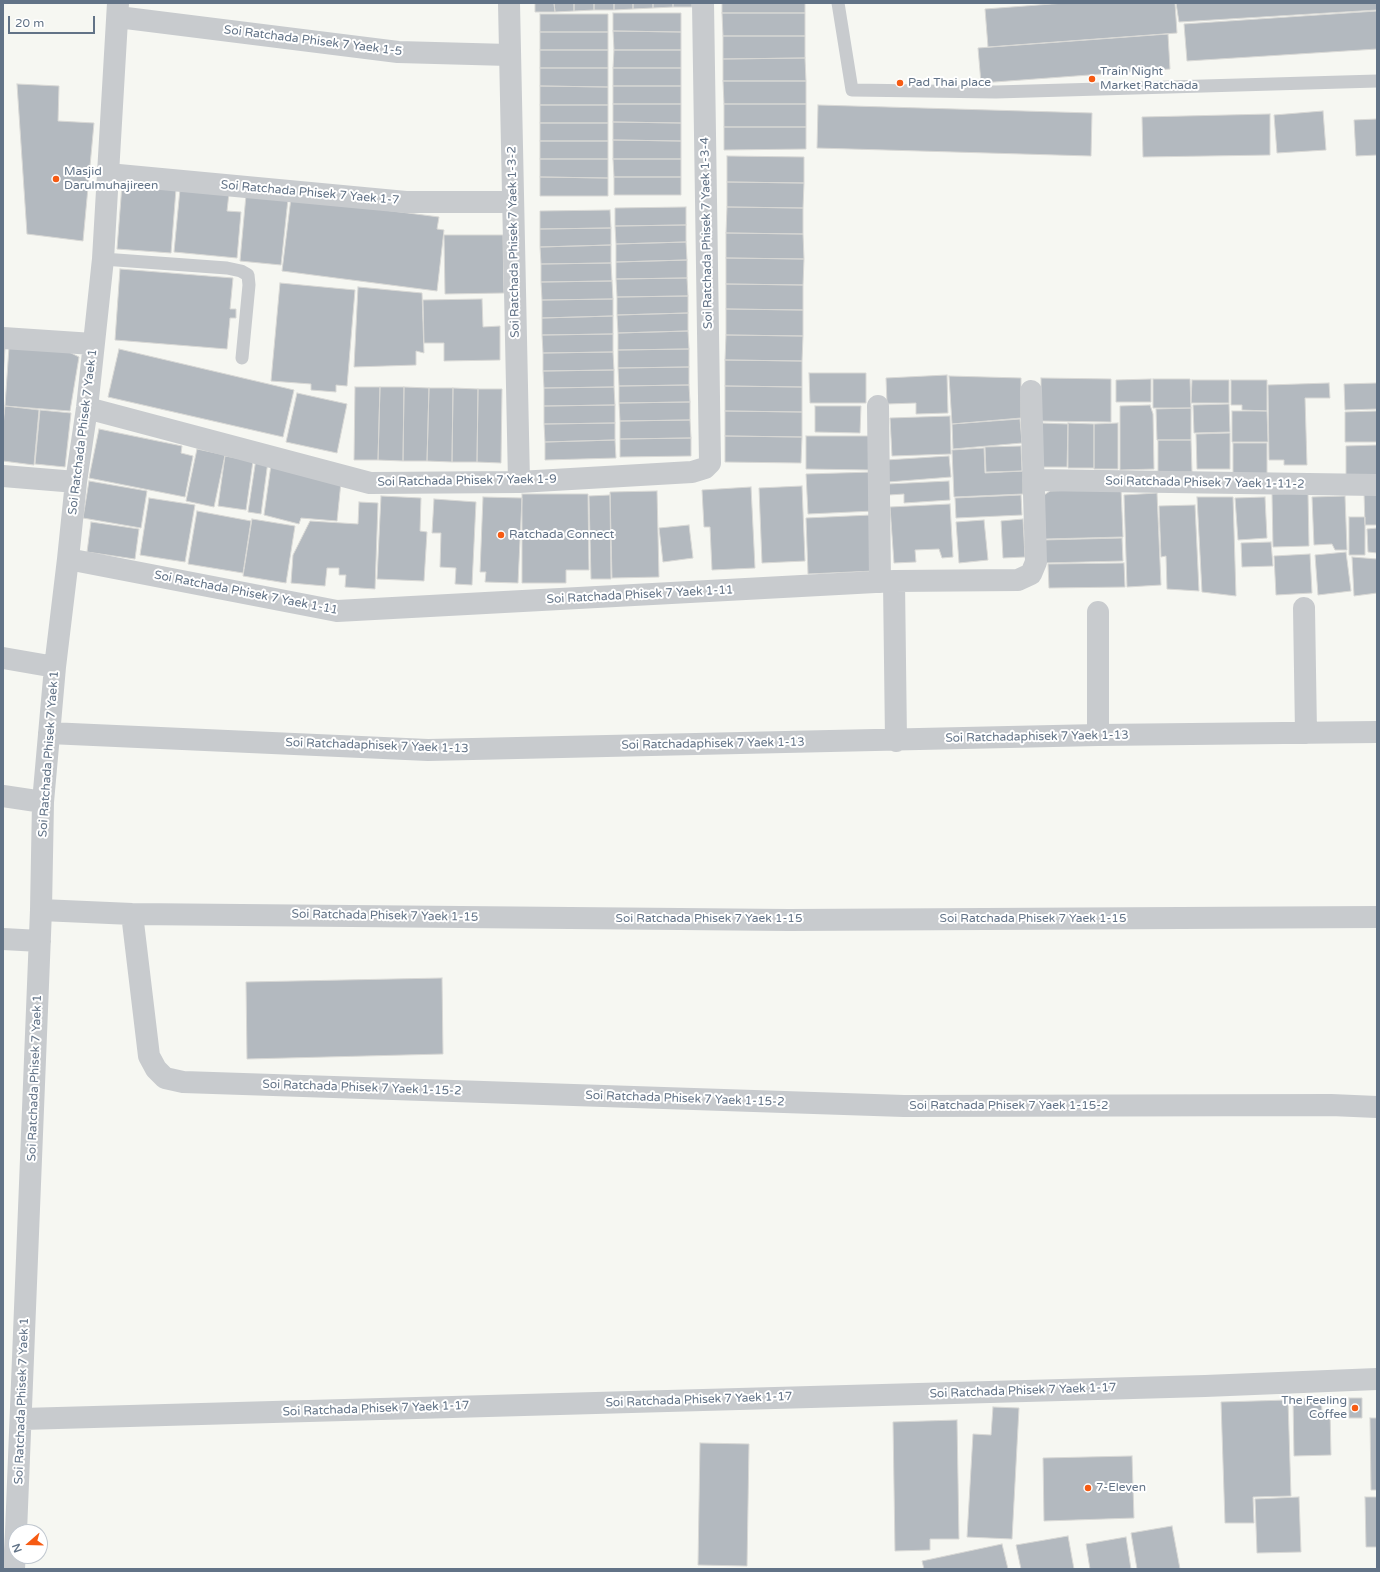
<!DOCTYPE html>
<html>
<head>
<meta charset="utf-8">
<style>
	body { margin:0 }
	#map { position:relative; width:1380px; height:1572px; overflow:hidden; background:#f6f7f2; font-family:"Varela Round",sans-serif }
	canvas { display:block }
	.frame { position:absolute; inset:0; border:4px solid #627387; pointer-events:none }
	.north { position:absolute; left:8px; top:1524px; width:40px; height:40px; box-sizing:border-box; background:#fff; border:1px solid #c0c7cf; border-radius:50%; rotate:250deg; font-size:11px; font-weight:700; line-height:16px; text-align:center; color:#627387 }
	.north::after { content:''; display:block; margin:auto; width:14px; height:18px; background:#f65b13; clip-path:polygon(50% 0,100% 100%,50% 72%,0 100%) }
	.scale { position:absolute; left:8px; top:16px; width:87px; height:18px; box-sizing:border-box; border:2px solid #627387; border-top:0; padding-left:5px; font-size:12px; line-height:14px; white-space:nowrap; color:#627387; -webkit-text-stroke:3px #fff; paint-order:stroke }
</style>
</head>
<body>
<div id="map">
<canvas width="1380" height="1572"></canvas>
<div class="frame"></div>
<div class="north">N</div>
<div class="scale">20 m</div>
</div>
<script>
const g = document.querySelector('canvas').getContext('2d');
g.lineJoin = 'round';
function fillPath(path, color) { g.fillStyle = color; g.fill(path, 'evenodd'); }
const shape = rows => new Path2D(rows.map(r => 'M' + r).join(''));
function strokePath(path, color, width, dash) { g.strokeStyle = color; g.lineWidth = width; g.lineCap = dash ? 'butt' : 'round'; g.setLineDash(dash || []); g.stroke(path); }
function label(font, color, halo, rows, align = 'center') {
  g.font = font + ' "Varela Round",sans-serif'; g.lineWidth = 4; g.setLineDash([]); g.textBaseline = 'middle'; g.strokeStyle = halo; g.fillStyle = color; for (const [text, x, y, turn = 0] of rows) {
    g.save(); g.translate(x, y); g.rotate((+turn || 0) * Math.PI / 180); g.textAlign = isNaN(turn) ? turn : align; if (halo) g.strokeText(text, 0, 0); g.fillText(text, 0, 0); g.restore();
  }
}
const building = shape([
	[535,3,554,3,555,12,535,12,535,3],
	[554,3,574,3,574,11,555,12,554,3],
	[574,3,594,3,594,10,574,11,574,3],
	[594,3,614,3,614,10,594,10,594,3],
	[614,3,633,3,633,9,614,10,614,3],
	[633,3,653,3,653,8,633,9,633,3],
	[653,3,673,3,673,7,653,8,653,3],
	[673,3,692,3,692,7,673,7,673,3],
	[722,3,805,3,805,13,722,13,722,3],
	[1065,3,1175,3,1177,33,988,47,985,9,1065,3],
	[1176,3,1377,3,1377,10,1179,22,1176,3],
	[1377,11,1377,49,1187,61,1184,24,1377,11],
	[613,13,681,13,681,32,613,31,613,13],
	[722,13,805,13,805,36,723,36,722,13],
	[540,14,608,14,608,32,540,32,540,14],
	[613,31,681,32,681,50,614,50,613,31],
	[540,32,608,32,608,50,540,50,540,32],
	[1168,34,1170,69,981,83,978,48,1168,34],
	[723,36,805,36,805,58,723,59,723,36],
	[540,50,608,50,608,68,540,68,540,50],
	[614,50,681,50,681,68,613,68,614,50],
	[805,58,806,81,723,81,723,59,805,58],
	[540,68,608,68,608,87,540,86,540,68],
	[613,68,681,68,681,86,613,86,613,68],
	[723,81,806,81,806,104,724,104,723,81],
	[17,84,59,86,58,121,94,123,83,241,27,234,17,84],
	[540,86,608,87,608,105,540,105,540,86],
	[613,86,681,86,681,104,613,104,613,86],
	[613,104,681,104,681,123,613,122,613,104],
	[724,104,806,104,806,127,724,127,724,104],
	[540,105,608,105,608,123,540,123,540,105],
	[818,105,1092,113,1091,156,817,148,818,105],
	[1323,111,1326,150,1277,153,1274,115,1323,111],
	[1270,114,1270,155,1143,157,1142,117,1270,114],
	[1377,119,1377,155,1356,156,1354,120,1377,119],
	[613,122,681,123,681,141,613,140,613,122],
	[540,123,608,123,608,141,540,141,540,123],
	[724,127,806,127,806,149,724,150,724,127],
	[613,140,681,141,681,159,613,159,613,140],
	[540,141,608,141,608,159,540,159,540,141],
	[727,156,804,157,804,183,727,182,727,156],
	[540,159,608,159,608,178,540,177,540,159],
	[613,159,681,159,681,177,614,177,613,159],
	[540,177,608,178,608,196,540,196,540,177],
	[614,177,681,177,681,195,614,195,614,177],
	[727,182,804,183,803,208,727,207,727,182],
	[122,185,176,189,171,253,117,249,122,185],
	[180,189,229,193,227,211,241,212,237,258,174,252,180,189],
	[246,195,288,199,281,265,240,261,246,195],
	[291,198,439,217,437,229,444,230,437,291,282,271,291,198],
	[686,207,686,225,615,226,615,208,686,207],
	[727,207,803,208,803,234,726,233,727,207],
	[610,210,611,228,540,229,540,211,610,210],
	[686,225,686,242,616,244,615,226,686,225],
	[611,228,611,245,540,247,540,229,611,228],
	[726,233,803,234,804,259,726,258,726,233],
	[444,235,503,235,504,293,445,294,444,235],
	[686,242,687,260,616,262,616,244,686,242],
	[611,245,611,263,541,264,540,247,611,245],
	[726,258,804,259,803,285,726,284,726,258],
	[687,260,687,278,616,279,616,262,687,260],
	[611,263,612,281,541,282,541,264,611,263],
	[120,269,233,278,230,309,236,309,236,318,230,318,227,349,115,340,120,269],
	[687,278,688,296,617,297,616,279,687,278],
	[612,281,613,299,542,300,541,282,612,281],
	[280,283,355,290,347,386,336,385,336,392,311,390,311,384,271,381,280,283],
	[726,284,803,285,803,310,726,309,726,284],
	[358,287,422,293,424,353,416,351,416,365,354,367,358,287],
	[688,296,688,313,617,315,617,297,688,296],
	[482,299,483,327,500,326,500,360,444,361,444,343,424,343,423,300,482,299],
	[613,299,613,316,542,318,542,300,613,299],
	[726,309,803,310,803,336,726,335,726,309],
	[688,313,688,331,618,333,617,315,688,313],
	[613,316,613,334,542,335,542,318,613,316],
	[688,331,689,349,618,350,618,333,688,331],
	[613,334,613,352,543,353,542,335,613,334],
	[726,335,803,336,802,361,725,360,726,335],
	[9,347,63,349,79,357,70,411,5,406,9,347],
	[3,348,5,348,3,379,3,348],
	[119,349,294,390,283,437,108,397,119,349],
	[689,349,689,367,618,368,618,350,689,349],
	[613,352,614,370,543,371,543,353,613,352],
	[725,360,802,361,802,387,725,386,725,360],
	[689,367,689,385,619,386,618,368,689,367],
	[614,370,614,387,544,388,543,371,614,370],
	[809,373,866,373,866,403,810,403,809,373],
	[947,375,948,413,916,414,916,403,887,404,886,378,947,375],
	[949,376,1021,378,1021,418,952,424,949,376],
	[1041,378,1111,379,1111,422,1041,421,1041,378],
	[1151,379,1151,402,1116,402,1116,380,1151,379],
	[1153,379,1190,379,1191,408,1153,408,1153,379],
	[1192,380,1229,380,1229,403,1191,403,1192,380],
	[1231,380,1267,380,1267,411,1242,410,1242,405,1231,405,1231,380],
	[1329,383,1330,398,1305,398,1307,465,1284,465,1284,460,1269,460,1268,385,1329,383],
	[1377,383,1377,409,1345,410,1344,384,1377,383],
	[689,385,690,402,619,403,619,386,689,385],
	[725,386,802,387,802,412,725,411,725,386],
	[355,387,380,387,378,460,354,460,355,387],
	[380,387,404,387,403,461,378,460,380,387],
	[404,387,429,388,427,461,403,461,404,387],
	[614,387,615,405,544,406,544,388,614,387],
	[429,388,453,388,452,462,427,461,429,388],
	[453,388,478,389,477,462,452,462,453,388],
	[478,389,502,389,501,463,477,462,478,389],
	[297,393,347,404,337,453,286,442,297,393],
	[690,402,690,420,620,421,619,403,690,402],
	[1229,404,1230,432,1194,433,1193,405,1229,404],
	[615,405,615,423,544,424,544,406,615,405],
	[1150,405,1153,414,1154,469,1120,470,1120,406,1150,405],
	[5,406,39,410,34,465,3,461,3,426,5,406],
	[815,406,861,406,860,433,815,432,815,406],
	[1191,408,1191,440,1157,440,1156,409,1191,408],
	[40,410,71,413,65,467,35,464,40,410],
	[725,411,802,412,802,437,725,436,725,411],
	[1232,411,1267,411,1268,442,1232,442,1232,411],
	[1377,411,1377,442,1345,442,1345,412,1377,411],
	[950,416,951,454,892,456,890,418,950,416],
	[1020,419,1022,443,953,449,952,424,1020,419],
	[690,420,691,438,620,439,620,421,690,420],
	[615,423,615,440,545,442,544,424,615,423],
	[1041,423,1068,424,1067,467,1041,467,1041,423],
	[1068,423,1094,424,1094,468,1068,468,1068,423],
	[1118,423,1118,469,1094,469,1094,424,1118,423],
	[99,429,182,446,181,453,193,456,185,497,89,478,99,429],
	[1230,433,1230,469,1197,469,1196,434,1230,433],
	[725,436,802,437,801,463,725,462,725,436],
	[806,436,871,436,871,470,806,469,806,436],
	[691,438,691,456,620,457,620,439,691,438],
	[615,440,616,458,545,460,545,442,615,440],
	[1158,440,1191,440,1192,472,1158,473,1158,440],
	[1233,443,1267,443,1267,474,1233,474,1233,443],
	[1377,445,1377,476,1346,476,1346,446,1377,445],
	[1021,446,1022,471,986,472,985,447,1021,446],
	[984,448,985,473,1023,471,1023,494,954,497,952,450,984,448],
	[197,449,225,455,214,507,186,501,197,449],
	[225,456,253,461,246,510,218,506,225,456],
	[949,456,951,477,888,482,886,460,949,456],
	[256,459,268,461,261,514,248,512,256,459],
	[271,465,341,482,337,521,301,518,299,524,264,515,271,465],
	[873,472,874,511,808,514,806,474,873,472],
	[89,481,147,491,141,528,83,518,89,481],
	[949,481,950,500,904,503,904,494,889,495,888,484,949,481],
	[802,486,805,561,762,563,759,488,802,486],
	[751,487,755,568,712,570,710,527,704,527,702,490,751,487],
	[1121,488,1123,537,1045,539,1044,495,1050,491,1121,488],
	[657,491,659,577,612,578,610,492,657,491],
	[1157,493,1161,585,1127,587,1124,495,1157,493],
	[1308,493,1309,546,1273,547,1272,494,1308,493],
	[1364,493,1377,493,1377,525,1365,525,1364,493],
	[522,494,588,494,589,570,566,570,566,583,522,583,522,494],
	[610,495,611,579,591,579,589,496,610,495],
	[1021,495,1022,515,956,518,955,498,1021,495],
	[381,496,421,498,420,531,427,532,424,581,377,579,381,496],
	[1345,496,1347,550,1335,550,1332,544,1314,545,1312,497,1345,496],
	[483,497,522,498,518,583,485,582,486,572,480,572,483,497],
	[1197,497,1233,497,1236,596,1202,592,1197,497],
	[1265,497,1267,538,1238,540,1235,498,1265,497],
	[149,498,195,505,185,562,140,555,149,498],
	[434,499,476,502,472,585,455,584,456,568,440,567,441,533,432,533,434,499],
	[359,502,378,503,375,589,345,587,346,575,339,575,339,568,327,568,325,586,291,583,293,555,310,521,358,524,359,502],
	[950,504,953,557,942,558,939,549,915,550,916,562,894,563,890,507,950,504],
	[1195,505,1199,591,1167,589,1166,556,1161,557,1159,506,1195,505],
	[197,511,251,521,243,573,188,564,197,511],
	[871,515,874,571,808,574,806,518,871,515],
	[1349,517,1365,517,1365,555,1349,555,1349,517],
	[252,519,295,526,286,583,243,576,252,519],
	[1023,519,1025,557,1003,558,1001,521,1023,519],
	[984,520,988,560,959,563,956,522,984,520],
	[91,522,139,529,135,559,87,552,91,522],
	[689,525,693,558,663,562,659,528,689,525],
	[1377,528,1377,553,1368,552,1367,529,1377,528],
	[1122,538,1123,561,1044,563,1043,540,1122,538],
	[1271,542,1273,566,1242,567,1241,543,1271,542],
	[1346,552,1351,591,1318,595,1315,555,1346,552],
	[1310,554,1312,593,1276,595,1274,556,1310,554],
	[1352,557,1377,559,1377,593,1354,596,1352,557],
	[1124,563,1125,587,1049,588,1048,564,1124,563],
	[442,978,443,1054,247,1059,246,982,442,978],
	[1321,1398,1322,1411,1330,1411,1331,1455,1294,1456,1293,1399,1321,1398],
	[1349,1398,1362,1398,1362,1418,1349,1418,1349,1398],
	[1288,1400,1291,1496,1253,1497,1254,1523,1225,1523,1221,1402,1288,1400],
	[993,1407,1019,1408,1012,1539,967,1537,973,1434,991,1435,993,1407],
	[1370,1418,1377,1418,1377,1490,1371,1490,1370,1418],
	[957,1420,959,1539,930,1539,930,1550,895,1551,893,1422,957,1420],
	[700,1443,749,1444,747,1566,698,1565,700,1443],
	[1132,1456,1134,1518,1044,1521,1043,1458,1132,1456],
	[1299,1497,1301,1552,1257,1553,1255,1499,1299,1497],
	[1365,1497,1377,1497,1377,1547,1366,1547,1365,1497],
	[1172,1526,1180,1569,1137,1569,1131,1533,1172,1526],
	[1068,1536,1074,1569,1021,1569,1016,1545,1068,1536],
	[1126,1537,1131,1569,1090,1569,1086,1544,1126,1537],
	[1002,1544,1008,1569,924,1569,922,1561,1002,1544]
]);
fillPath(building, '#b3b9bf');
strokePath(building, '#d8d8d5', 1);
strokePath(shape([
	[838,3,852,90,996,92,1377,81],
	[103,259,227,268,241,271,248,275,249,285,242,358]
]), '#c8cbce', 13);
strokePath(shape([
	[509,3,519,482],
	[118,17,398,52,509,55],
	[108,174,406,202,513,202],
	[3,338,93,344],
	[878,406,880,582],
	[87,408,370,483,519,482,692,472,705,468,710,463,703,3],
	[3,476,76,482],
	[1033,480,1377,485],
	[68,559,337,611,894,581,1018,580,1031,574,1036,562,1031,391],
	[894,581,896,741],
	[1304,608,1306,733],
	[1098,612,1098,735],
	[3,658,55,667],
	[49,733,428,750,1098,735,1377,732],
	[3,796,43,802],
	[41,910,132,914,789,920,1377,917],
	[132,914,149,1056,156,1069,165,1078,183,1082,904,1106,1331,1105,1377,1107],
	[3,939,40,941],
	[22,1419,1205,1386,1377,1379],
	[16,1532,41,910,43,802,55,667,68,559,76,482,87,408,103,259,118,3],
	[14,1569,16,1532]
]), '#c8cbce', 22);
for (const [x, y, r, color] of [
	[1092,79,4,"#f65b13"],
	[900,83,4,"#f65b13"],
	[56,179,4,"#f65b13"],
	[501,535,4,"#f65b13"],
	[1355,1408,4,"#f65b13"],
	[1088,1488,4,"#f65b13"]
]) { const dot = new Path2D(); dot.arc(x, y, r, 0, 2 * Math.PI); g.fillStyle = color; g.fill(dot); strokePath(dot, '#fff', 1.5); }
label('12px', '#627387', '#fff', [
	["Soi Ratchada Phisek 7 Yaek 1-5",313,41,7],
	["Soi Ratchada Phisek 7 Yaek 1-7",310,193,5],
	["Soi Ratchada Phisek 7 Yaek 1-3-4",707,233,-91],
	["Soi Ratchada Phisek 7 Yaek 1-3-2",514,242,-91],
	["Soi Ratchada Phisek 7 Yaek 1",83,432,-83],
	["Soi Ratchada Phisek 7 Yaek 1-9",467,481,-1],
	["Soi Ratchada Phisek 7 Yaek 1-11-2",1205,483,1],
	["Soi Ratchada Phisek 7 Yaek 1-11",246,593,11],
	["Soi Ratchada Phisek 7 Yaek 1-11",640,595,-3],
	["Soi Ratchadaphisek 7 Yaek 1-13",1037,737,-1],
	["Soi Ratchadaphisek 7 Yaek 1-13",713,744,-1],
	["Soi Ratchadaphisek 7 Yaek 1-13",377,746,2],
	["Soi Ratchada Phisek 7 Yaek 1",49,754,-86],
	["Soi Ratchada Phisek 7 Yaek 1-15",385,916,1],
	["Soi Ratchada Phisek 7 Yaek 1-15",709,919],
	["Soi Ratchada Phisek 7 Yaek 1-15",1033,919],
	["Soi Ratchada Phisek 7 Yaek 1",35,1078,-88],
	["Soi Ratchada Phisek 7 Yaek 1-15-2",362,1088,2],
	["Soi Ratchada Phisek 7 Yaek 1-15-2",685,1099,2],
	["Soi Ratchada Phisek 7 Yaek 1-15-2",1009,1106],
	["Soi Ratchada Phisek 7 Yaek 1-17",1023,1391,-2],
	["Soi Ratchada Phisek 7 Yaek 1-17",699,1400,-2],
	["Soi Ratchada Phisek 7 Yaek 1",22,1401,-88],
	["Soi Ratchada Phisek 7 Yaek 1-17",376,1409,-2]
]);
label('12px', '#627387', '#fff', [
	["Train Night",1100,72],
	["Market Ratchada",1100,86],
	["Pad Thai place",908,83],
	["Masjid",64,172],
	["Darulmuhajireen",64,186],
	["Ratchada Connect",509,535],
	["The Feeling",1347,1401,"right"],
	["Coffee",1347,1415,"right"],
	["7-Eleven",1096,1488]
], 'left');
</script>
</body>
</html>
